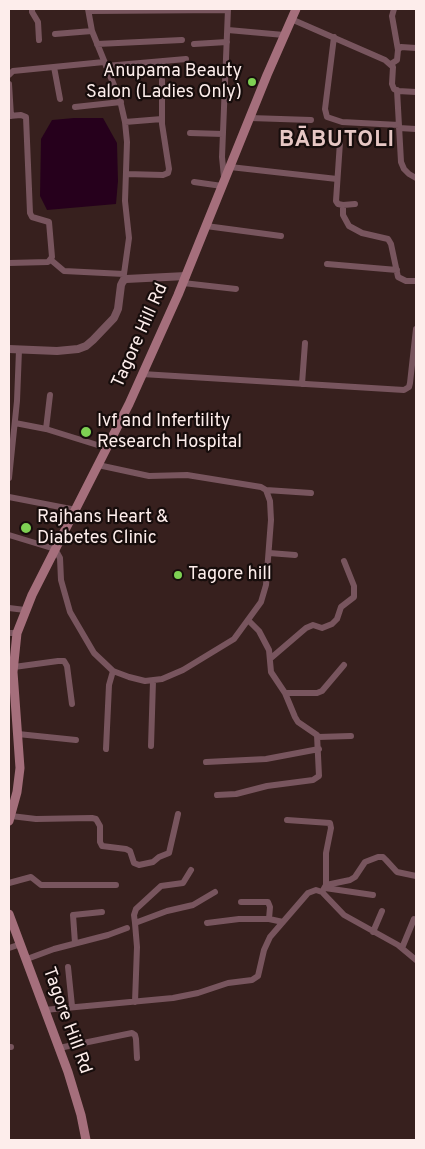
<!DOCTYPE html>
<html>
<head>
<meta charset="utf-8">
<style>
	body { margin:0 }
	#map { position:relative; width:425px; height:1149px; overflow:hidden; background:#37201e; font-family:Overpass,sans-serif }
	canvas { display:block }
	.frame { position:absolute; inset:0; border:10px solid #fdedeb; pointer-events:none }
</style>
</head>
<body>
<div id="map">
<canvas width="425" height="1149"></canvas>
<div class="frame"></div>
</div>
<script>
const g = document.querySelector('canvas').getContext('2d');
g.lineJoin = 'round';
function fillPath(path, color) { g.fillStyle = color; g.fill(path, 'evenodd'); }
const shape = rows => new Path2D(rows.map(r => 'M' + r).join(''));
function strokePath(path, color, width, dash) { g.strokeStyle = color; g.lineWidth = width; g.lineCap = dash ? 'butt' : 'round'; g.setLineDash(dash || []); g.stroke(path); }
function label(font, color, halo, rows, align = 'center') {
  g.font = font + ' Overpass,sans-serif'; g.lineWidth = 4.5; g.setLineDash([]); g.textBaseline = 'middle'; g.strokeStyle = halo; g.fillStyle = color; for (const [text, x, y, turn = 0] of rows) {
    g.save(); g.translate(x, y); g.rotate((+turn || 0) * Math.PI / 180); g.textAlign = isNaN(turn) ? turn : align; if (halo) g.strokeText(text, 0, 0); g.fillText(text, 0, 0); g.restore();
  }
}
fillPath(shape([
	[74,118,103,118,117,143,118,181,116,204,47,210,40,196,41,139,52,120]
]), '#26001c');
strokePath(shape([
	[32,9,32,12,38,22,39,40],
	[88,9,92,31,120,100,125,122,127,142,125,201,129,238,123,281],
	[394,9,392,16,398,50],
	[89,11,228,10],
	[291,19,385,60,393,67,392,84,394,89,398,91,416,92],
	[228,30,284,35],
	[55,34,92,31],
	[334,37,325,109,327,117,342,122,399,125],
	[97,44,182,40],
	[194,44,227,42],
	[391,64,397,60,398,50,401,47,416,48],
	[106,66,186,59],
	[54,67,60,99],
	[9,75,13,71,104,62],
	[9,84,11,116],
	[397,90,401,162,404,169,409,174,416,178],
	[75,107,121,102],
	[9,116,21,115,26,117,30,213,32,217,49,222,52,257,48,262,9,263],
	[250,118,311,120],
	[125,122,162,119],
	[399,128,416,129],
	[190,133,223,134],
	[340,142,336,201,338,204,343,205,355,204],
	[230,167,337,179],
	[126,174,163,175,168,173,169,169,162,124,162,80],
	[224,177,222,157,228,9],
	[194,182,222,186],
	[343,205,343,215,349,226,362,233,388,239,391,244,398,277,406,281,416,281],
	[206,226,281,236],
	[51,260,64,271,124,274],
	[327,264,397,270],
	[183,283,236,289],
	[142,374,404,390,409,387,410,383,416,329],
	[302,384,305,343],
	[15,423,46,429,107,448],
	[46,429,50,395],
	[9,478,17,401,19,350],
	[266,490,311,493],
	[9,497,76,510],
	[9,535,55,549,60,558,61,580,70,612,94,653,113,671,129,677,145,681,162,679,183,670,234,639,261,602,266,585,271,520,270,501,266,490,261,487,187,475,149,476,98,465],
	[269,553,295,555],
	[9,608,25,610],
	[9,633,17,633],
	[271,658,306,628,313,625,322,628,332,624,337,619,341,607,354,597,354,586,344,561],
	[14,667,58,661,64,661,67,666,72,704],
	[285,693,317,693,322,691,344,665],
	[18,734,76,740],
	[318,737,351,736],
	[151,746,153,681],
	[106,749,109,685,113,671],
	[206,762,266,759,319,749],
	[217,795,236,794,267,786,313,780,319,776,317,735,298,722,295,717,285,693,271,672,269,650,259,631,248,620],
	[11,816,36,819,92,818,96,819,100,826,100,842,102,846,126,849,130,851,134,863,139,865,153,862,159,857,169,853,178,814],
	[287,820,330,823,331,828,326,853,326,885,322,892],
	[9,883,31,877,41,885,116,885],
	[326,885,350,880,355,877,365,862,378,857,383,857,386,860,397,872,416,876],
	[325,888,373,895],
	[241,902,268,902,270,907,269,919],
	[135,923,134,915,136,909,161,886,183,883,191,870],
	[207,923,239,919,269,919,283,922],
	[373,932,382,911],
	[75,943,73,915,102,912],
	[9,948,21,944],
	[402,948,414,919],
	[27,959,54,949,108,935,127,928],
	[68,967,72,1006],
	[135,1002,137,947,135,923,167,911,193,905,215,892],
	[44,1010,173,998,198,993,228,983,252,980,258,976,264,950,270,937,308,893,316,890,322,892,344,915,398,945,416,960],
	[9,1047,11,1047],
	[59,1048,132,1033,135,1035,136,1039,137,1058]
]), '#78555e', 6);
strokePath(shape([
	[9,349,57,351,78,349,86,346,93,340,114,318,118,309,121,285,123,281,126,279,186,276]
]), '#78555e', 8);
strokePath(shape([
	[9,821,17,792,20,768,13,672,17,633,32,595,129,404,178,295,267,75,296,9],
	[9,914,68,1072,81,1115,86,1140]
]), '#a56f7c', 9);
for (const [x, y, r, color] of [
	[252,82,5,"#7ed153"],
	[86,432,6,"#7ed153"],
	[26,528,6,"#7ed153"],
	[178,575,5,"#7ed153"]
]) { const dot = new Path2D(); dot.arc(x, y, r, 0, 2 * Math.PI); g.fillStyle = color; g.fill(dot); strokePath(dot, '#170d0c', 2); }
label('18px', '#fdedeb', '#170d0c', [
	["Anupama Beauty",242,72,"right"],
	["Salon (Ladies Only)",242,93,"right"],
	["Ivf and Infertility",97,422],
	["Research Hospital",97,443],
	["Rajhans Heart &",37,518],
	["Diabetes Clinic",37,539],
	["Tagore hill",188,575]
], 'left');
label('18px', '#fdedeb', '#170d0c', [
	["Tagore Hill Rd",141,336,-66],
	["Tagore Hill Rd",66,1021,70]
]);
g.letterSpacing = '1px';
label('bold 22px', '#e6c7c4', '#170d0c', [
	["BĀBUTOLI",337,142]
]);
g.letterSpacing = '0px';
</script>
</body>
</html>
